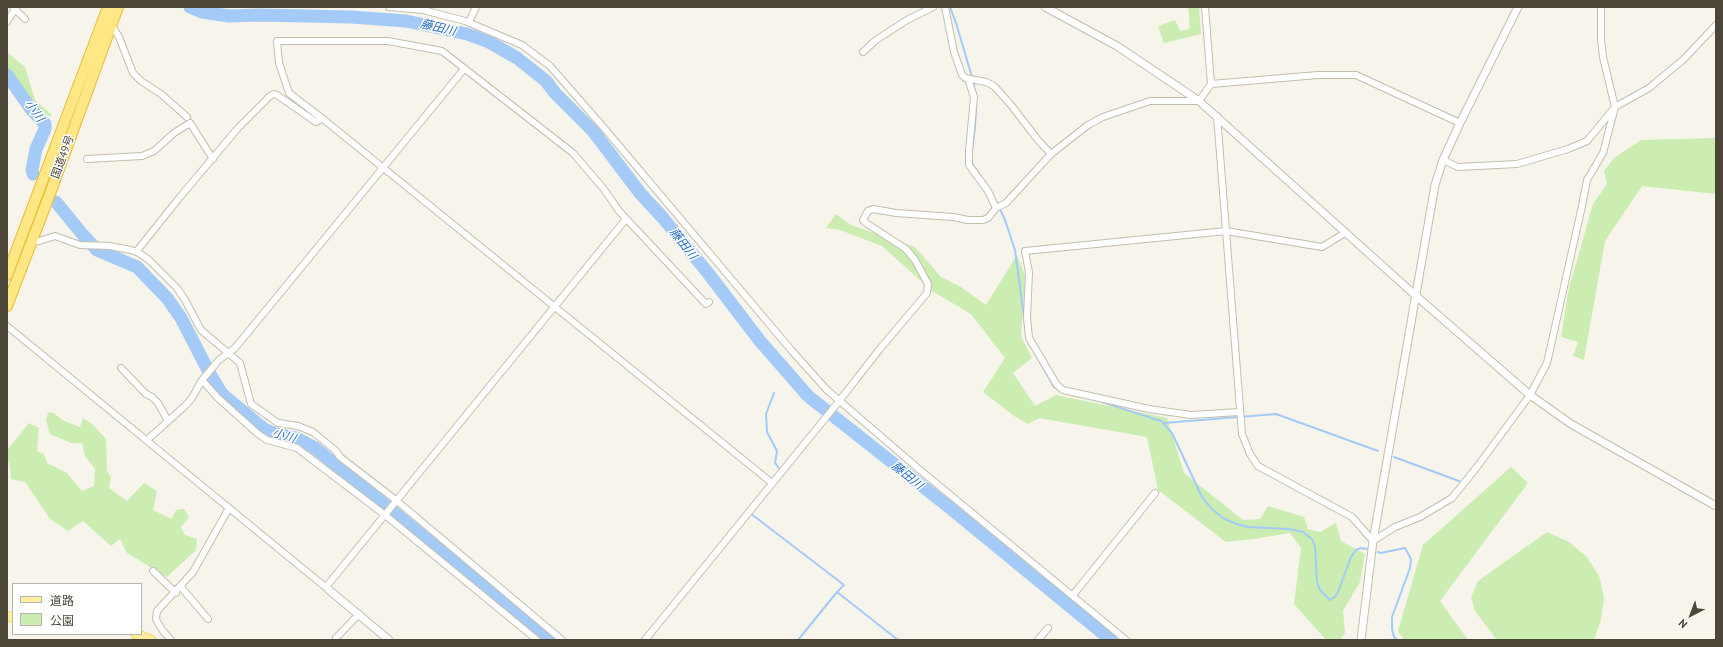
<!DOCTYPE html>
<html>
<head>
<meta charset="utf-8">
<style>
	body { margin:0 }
	#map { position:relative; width:1723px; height:647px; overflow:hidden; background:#f7f4eb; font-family:"PT Sans","Noto Sans JP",sans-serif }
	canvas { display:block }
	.frame { position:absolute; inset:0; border:8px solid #4c4638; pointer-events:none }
	.legend { position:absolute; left:12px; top:583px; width:130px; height:52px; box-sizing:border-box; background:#fff; border:1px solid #b7b5af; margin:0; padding:5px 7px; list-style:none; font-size:12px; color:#4c4638 }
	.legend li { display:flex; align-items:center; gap:8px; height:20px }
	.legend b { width:20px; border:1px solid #b7b5af }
	.north { position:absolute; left:1671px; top:595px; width:40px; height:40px; -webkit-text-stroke:3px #fff; paint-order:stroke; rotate:222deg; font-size:11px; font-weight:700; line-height:16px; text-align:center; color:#4c4638 }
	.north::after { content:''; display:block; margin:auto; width:14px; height:18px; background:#4c4638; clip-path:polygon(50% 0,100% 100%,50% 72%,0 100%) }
</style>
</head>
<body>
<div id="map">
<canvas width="1723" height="647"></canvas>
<div class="frame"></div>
<ul class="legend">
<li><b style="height:5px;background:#ffee9c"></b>道路</li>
<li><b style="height:11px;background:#cbedb1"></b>公園</li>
</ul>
<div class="north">N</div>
</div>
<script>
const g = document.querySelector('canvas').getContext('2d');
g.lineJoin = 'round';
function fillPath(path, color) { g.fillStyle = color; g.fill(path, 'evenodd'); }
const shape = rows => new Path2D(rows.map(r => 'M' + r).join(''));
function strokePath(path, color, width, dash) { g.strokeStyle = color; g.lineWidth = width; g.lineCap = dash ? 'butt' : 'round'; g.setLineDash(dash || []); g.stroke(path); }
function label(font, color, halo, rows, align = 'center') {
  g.font = font + ' "PT Sans","Noto Sans JP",sans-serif'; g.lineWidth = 3; g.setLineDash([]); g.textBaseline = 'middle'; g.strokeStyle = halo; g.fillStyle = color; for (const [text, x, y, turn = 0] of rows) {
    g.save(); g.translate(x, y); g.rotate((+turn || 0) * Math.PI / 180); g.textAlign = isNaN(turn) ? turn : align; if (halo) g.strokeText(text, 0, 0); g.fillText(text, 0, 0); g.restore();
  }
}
fillPath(shape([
	[1188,7,1199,7,1201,34,1164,43,1158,26,1175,20,1180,31,1190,29],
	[8,53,25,67,35,100,52,115,50,117,37,107,29,103,7,69],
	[1716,138,1716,194,1642,186,1605,241,1584,360,1573,356,1578,342,1561,337,1569,288,1593,204,1607,184,1604,171,1614,158,1641,140],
	[836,214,851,225,915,247,941,277,961,287,986,305,1017,255,1025,276,1021,336,1032,358,1013,373,1035,406,1056,395,1167,418,1184,473,1243,520,1260,519,1268,506,1304,517,1308,529,1320,532,1336,523,1341,541,1365,554,1360,582,1343,611,1345,633,1340,640,1326,640,1294,604,1301,548,1290,533,1254,539,1226,542,1158,490,1147,437,1039,418,1028,424,1014,416,983,392,1005,358,971,314,932,291,882,246,840,230,826,228],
	[52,412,64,421,80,427,83,418,92,424,106,439,107,471,111,477,109,488,127,501,144,483,157,491,153,510,172,519,176,510,184,509,189,517,181,527,185,535,197,539,196,550,167,577,127,553,120,539,111,546,83,521,68,531,50,519,25,482,11,479,9,463,7,461,7,450,29,423,39,428,37,451,44,454,47,463,67,473,82,491,94,486,95,469,85,456,82,443,71,443,50,434,46,420,48,413],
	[1511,467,1528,483,1440,601,1468,640,1404,640,1398,631,1423,545],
	[1547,532,1569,542,1587,557,1600,578,1604,598,1601,620,1595,637,1593,640,1497,640,1475,611,1471,597,1478,581]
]), '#cbedb1');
strokePath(shape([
	[950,7,956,23,972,77],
	[973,82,976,95],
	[976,109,975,127,971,159,973,165,990,189],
	[999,207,1005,220,1015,250,1027,339],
	[1035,353,1054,387,1058,389],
	[774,393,766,414,767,432,777,451,775,463,781,471],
	[1102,402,1161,421,1172,433,1202,497,1212,509,1223,518,1236,524,1248,527,1289,529,1303,532,1312,539,1315,547,1317,582,1320,590,1330,600,1335,597,1338,592,1351,557,1356,550,1361,548,1367,549],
	[1164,423,1276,414,1378,451],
	[1394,457,1459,481],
	[750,513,844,585,837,592,798,640],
	[1378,552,1381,553,1405,548,1411,559,1410,568,1392,617,1392,629,1394,637,1397,640],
	[837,592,898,640]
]), '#a4cbf7', 2);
strokePath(shape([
	[190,7,202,12,229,16,259,15,351,17,406,21,467,34,489,42,517,58,546,81,555,93,593,131,640,193,663,218,708,273,760,341,808,396,950,508,1111,640],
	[7,75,31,109,45,124,45,129,36,149,32,170,33,174],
	[56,202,83,235,97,250,137,267,167,298,181,318,211,376,222,394,264,429,275,434,296,438,315,448,550,640]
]), '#a4cbf7', 13);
const minor = shape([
	[389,7,423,10,465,21,522,45,550,66,604,128,792,351,827,390,920,470,1126,640],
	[945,7,954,52,962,75,965,78,986,82,994,86,1011,105,1038,140,1051,154],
	[1205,7,1211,84],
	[15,9,25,19],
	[7,22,15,9,13,7],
	[469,22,476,7],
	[112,25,119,37,133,73,141,81,161,94,187,117],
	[863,52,876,40,907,20,933,7],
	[968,79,974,97,969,151,969,165,988,191,996,208],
	[1217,116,1242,434,1250,454,1258,466,1352,517,1373,541,1395,527,1420,517,1452,498,1477,467,1530,395,1547,363,1582,206,1587,180,1603,153,1615,107,1603,57,1601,39,1601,7],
	[87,159,142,156,154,151,174,133,190,123,213,159],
	[1443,160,1458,167,1517,164,1568,149,1587,141,1615,107,1649,88,1684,59,1716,25],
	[31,242,39,241,55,236,80,245,109,246,131,250,139,253,149,260,177,288,185,300,201,330,240,363,251,404,278,423,298,426,313,432,336,451,340,457,397,501,562,640],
	[136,252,180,197,238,128,270,96,274,94,277,95,316,122,321,119],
	[709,302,706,304,619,211,603,188,573,153,442,51,388,41,277,41,279,63,289,93,328,123,772,483],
	[7,326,329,590],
	[121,368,146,394,152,397,158,403,168,421],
	[202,380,218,398,257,433,267,440,297,448,385,515,537,640],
	[1239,412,1191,415,1149,409,1063,390,1057,385,1029,338,1027,317,1029,272,1025,251,1226,231,1322,247,1345,233],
	[147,440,186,405,192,398,202,380,219,360,235,348,464,69],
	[153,571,176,593],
	[181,587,208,619],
	[326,587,626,219],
	[1073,595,1155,493],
	[336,638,359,614],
	[171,640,163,631,158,623,156,619,157,611,193,572,229,508],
	[645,640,840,400,879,350,927,293,928,284,915,260,906,249,866,223,863,220,868,211,873,209,896,213,953,217,968,220,983,220,988,218,996,208,1006,203,1051,154,1088,125,1103,117,1150,101,1199,101,1211,84,1318,75,1356,75,1460,123],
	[1038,640,1048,628]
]);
const tertiary = shape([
	[1045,7,1117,46,1199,101,1415,295,1530,395,1571,424,1716,506],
	[329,590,389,640],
	[1361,640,1373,541,1435,185,1443,160,1460,123,1518,7]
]);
const primary = shape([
	[7,617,13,617],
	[136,634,151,640]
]);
const trunk = shape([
	[7,275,108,7],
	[7,306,51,191,118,7]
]);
strokePath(minor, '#c3beac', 8);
strokePath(tertiary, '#c3beac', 9);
strokePath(primary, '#eed562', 11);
strokePath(trunk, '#ebbc31', 12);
strokePath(minor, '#fff', 6);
strokePath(tertiary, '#fff', 7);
strokePath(primary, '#ffee9c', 9);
strokePath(trunk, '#ffe785', 10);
label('11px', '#4c4638', '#fff', [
	["国道49号",63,157,-70]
]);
label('italic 12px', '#266ec3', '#fff', [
	["藤田川",438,28,13],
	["小川",34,111,54],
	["藤田川",683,244,52],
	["小川",284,436,17],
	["藤田川",907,476,39]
]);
</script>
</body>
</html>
